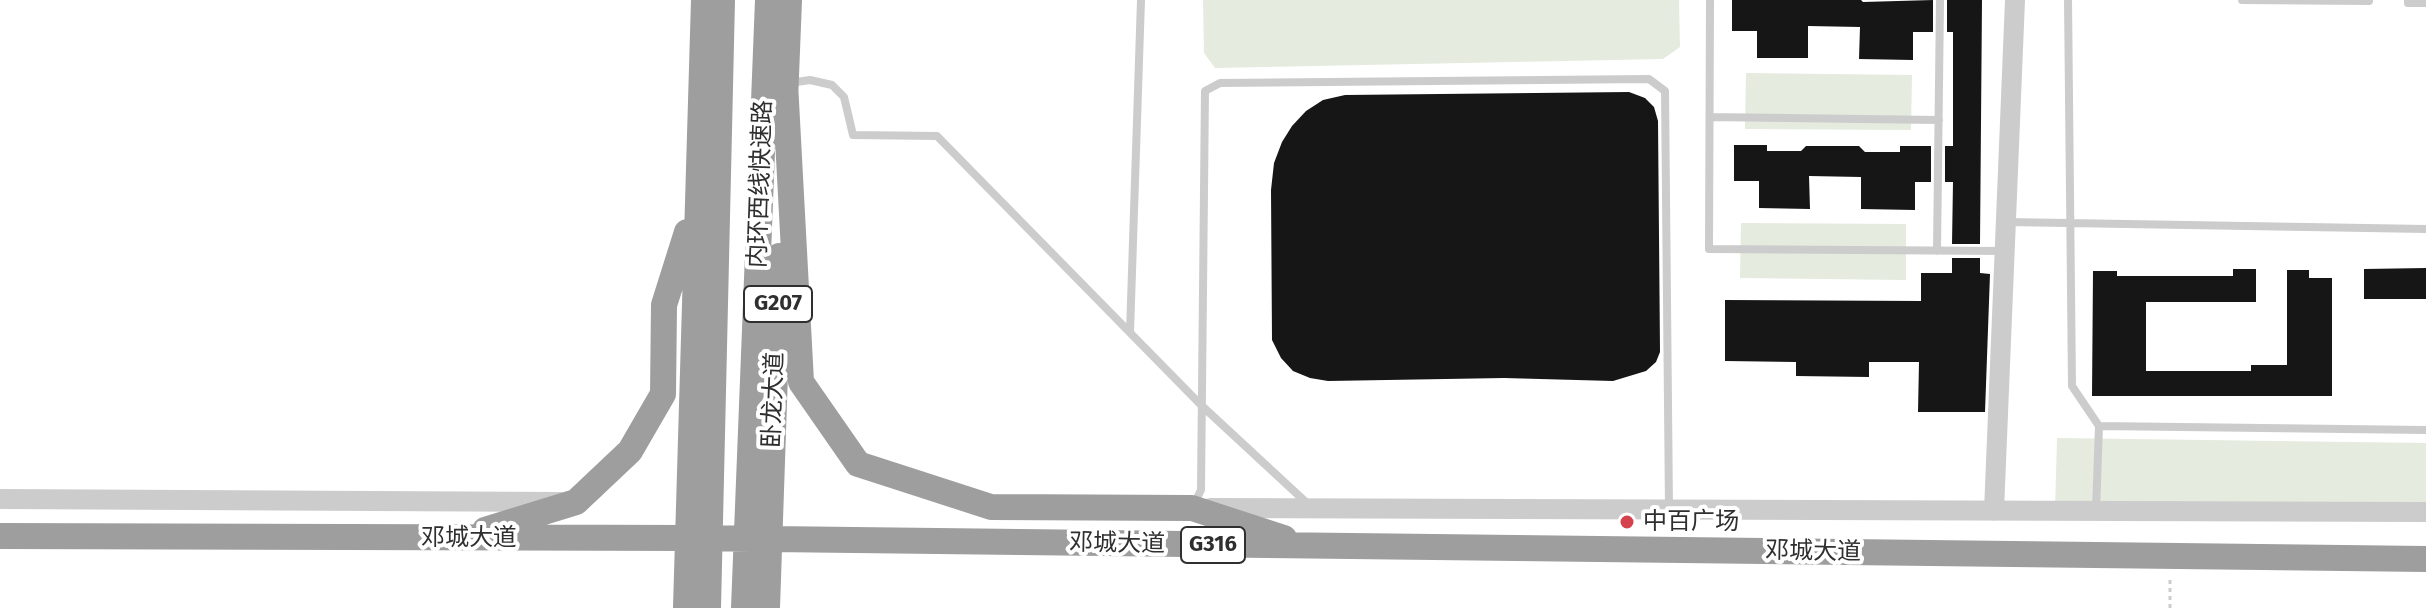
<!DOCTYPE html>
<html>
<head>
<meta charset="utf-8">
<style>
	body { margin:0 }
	canvas { display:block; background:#fff }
</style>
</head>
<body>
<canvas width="2426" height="608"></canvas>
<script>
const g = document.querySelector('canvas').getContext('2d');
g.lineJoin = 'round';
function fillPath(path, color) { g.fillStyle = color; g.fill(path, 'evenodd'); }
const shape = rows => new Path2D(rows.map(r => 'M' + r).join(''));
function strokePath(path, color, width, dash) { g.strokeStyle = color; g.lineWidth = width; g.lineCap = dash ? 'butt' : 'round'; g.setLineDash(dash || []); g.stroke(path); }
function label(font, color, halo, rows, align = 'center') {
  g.font = font + ' "Fira Sans","Noto Sans SC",sans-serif'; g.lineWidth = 8; g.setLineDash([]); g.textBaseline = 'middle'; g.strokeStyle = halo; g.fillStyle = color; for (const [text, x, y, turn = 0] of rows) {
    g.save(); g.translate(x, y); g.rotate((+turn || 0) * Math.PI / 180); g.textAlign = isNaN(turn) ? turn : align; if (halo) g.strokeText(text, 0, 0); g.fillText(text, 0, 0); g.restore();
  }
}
fillPath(shape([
	[1203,0,1679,0,1680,47,1663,59,1215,68,1204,53],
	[1746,73,1912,75,1911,130,1745,129],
	[1741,223,1906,224,1906,280,1740,278],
	[2057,438,2426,443,2426,512,2055,511]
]), '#e5ebde');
fillPath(shape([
	[1732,0,1861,0,1863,2,1933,0,1933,32,1913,32,1913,60,1859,59,1860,27,1808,26,1808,58,1757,58,1757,31,1732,31],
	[1947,0,1982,0,1980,244,1952,244,1953,182,1945,182,1945,146,1953,146,1953,32,1947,32],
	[1629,92,1645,98,1654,107,1658,121,1660,352,1656,362,1646,371,1613,381,1504,378,1328,381,1310,378,1293,371,1281,358,1272,340,1271,190,1274,163,1282,142,1292,126,1306,111,1323,100,1345,95],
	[1734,145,1767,145,1767,151,1801,151,1806,146,1859,146,1865,152,1900,152,1900,146,1931,146,1931,182,1915,182,1915,210,1861,209,1861,177,1809,176,1810,209,1759,208,1759,181,1734,181],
	[1952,258,1980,258,1980,273,1990,274,1985,412,1918,412,1919,362,1869,362,1869,377,1796,376,1796,362,1725,361,1725,300,1921,301,1921,273,1952,273],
	[2426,268,2426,299,2364,299,2364,269],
	[2233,269,2256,269,2256,302,2146,302,2146,371,2251,371,2251,365,2287,365,2287,270,2309,270,2309,278,2332,278,2332,396,2092,396,2093,271,2117,271,2117,276,2233,276]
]), '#161616');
strokePath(shape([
	[2170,608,2170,577]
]), '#ccc', 3, [4, 4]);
strokePath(shape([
	[1710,0,1709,249,2004,251],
	[2068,0,2072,386,2099,426,2426,430],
	[2242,0,2369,1],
	[2408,0,2408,3,2426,3],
	[790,83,810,80,832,85,844,97,853,135,937,136,1201,405,1309,505],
	[1710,117,1939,120],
	[2007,222,2426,229],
	[1937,251,1940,0],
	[1130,332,1141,0],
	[1194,504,1201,490,1205,91,1220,83,1649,79,1665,91,1669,509],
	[2096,511,2099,426]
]), '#ccc', 8);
strokePath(shape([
	[0,499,560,502],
	[1210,508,2426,512],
	[1994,511,2015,0]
]), '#ccc', 20);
strokePath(shape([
	[785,83,801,382,858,464,991,507,1192,508,1284,538],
	[785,101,789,0],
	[485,530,576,502,630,451,663,394,664,305,687,232],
	[0,536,689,538,2426,559],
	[686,608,704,0],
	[708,608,722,0],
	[744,608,768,0],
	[767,608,779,256]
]), '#9e9e9e', 26);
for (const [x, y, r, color] of [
	[1627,522,8,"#d5414c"]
]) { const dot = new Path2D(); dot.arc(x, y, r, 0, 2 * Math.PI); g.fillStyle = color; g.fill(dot); strokePath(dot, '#fff', 3); }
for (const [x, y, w] of [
	[778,304,68],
	[1213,545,64]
]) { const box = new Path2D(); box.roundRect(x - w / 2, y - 18, w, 36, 6); g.fillStyle = '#fff'; g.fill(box); strokePath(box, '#2f2f2f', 2); }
label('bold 22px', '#2f2f2f', null, [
	["G207",778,304],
	["G316",1213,545]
]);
label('24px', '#2f2f2f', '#fff', [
	["内环西线快速路",761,184,-88],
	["卧龙大道",774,400,-88],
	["邓城大道",469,538],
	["邓城大道",1117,544,1],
	["邓城大道",1813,552,1]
]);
label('24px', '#2f2f2f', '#fff', [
	["中百广场",1643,522]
], 'left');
</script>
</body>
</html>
